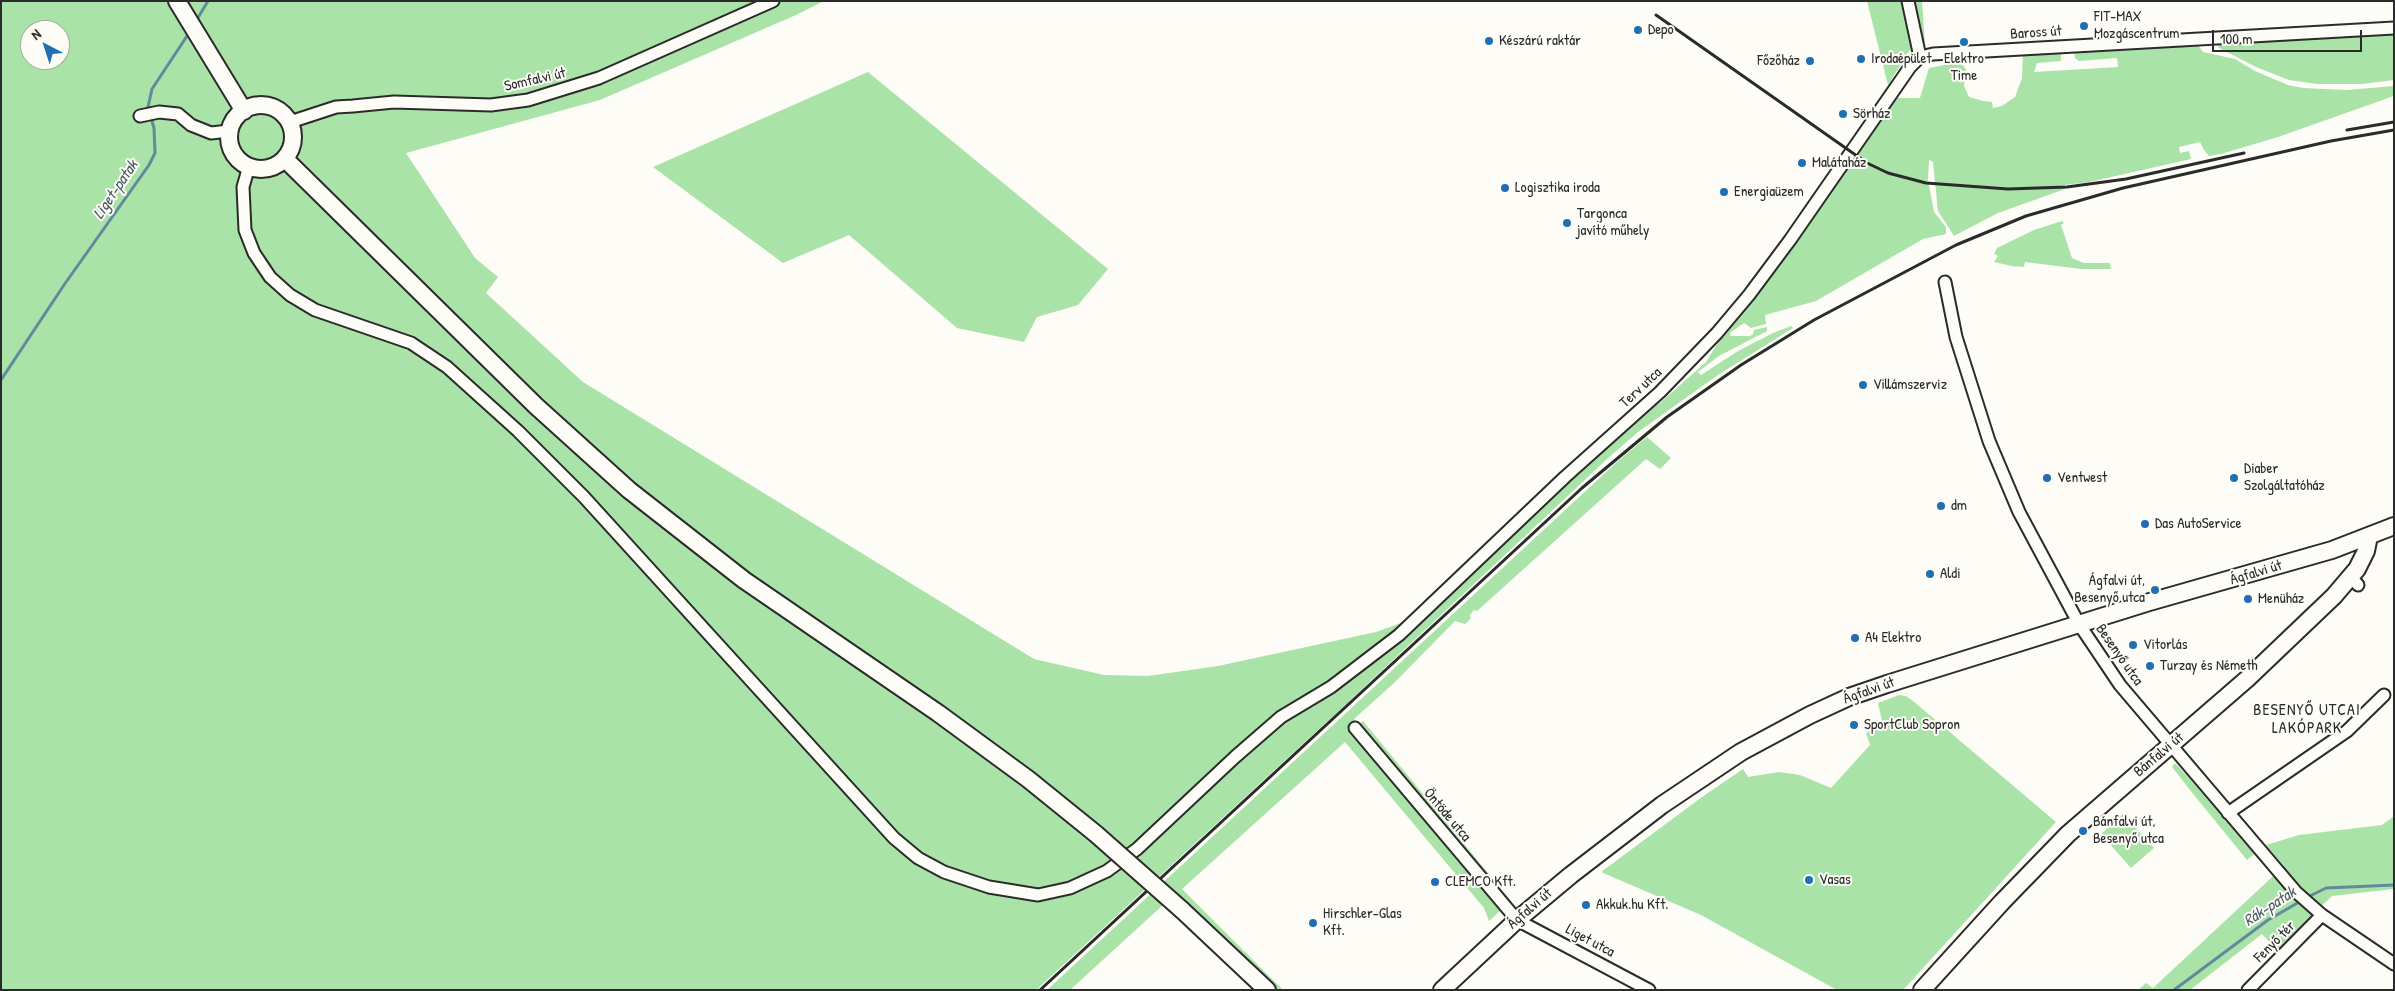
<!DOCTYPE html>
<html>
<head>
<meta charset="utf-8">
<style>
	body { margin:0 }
	#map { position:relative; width:2395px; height:991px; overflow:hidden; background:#fdfcf7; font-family:"Patrick Hand",sans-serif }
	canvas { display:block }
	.frame { position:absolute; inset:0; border:2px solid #2b2b2b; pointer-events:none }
	.north { position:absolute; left:20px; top:20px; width:50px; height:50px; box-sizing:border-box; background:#fdfcf7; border:1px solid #a9a8a5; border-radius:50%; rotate:320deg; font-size:14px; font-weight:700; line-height:20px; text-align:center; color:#2b2b2b }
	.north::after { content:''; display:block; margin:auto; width:18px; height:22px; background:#1f6fb2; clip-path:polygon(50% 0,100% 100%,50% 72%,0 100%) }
	.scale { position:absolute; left:2212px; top:30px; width:150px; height:22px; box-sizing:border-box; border:2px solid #2b2b2b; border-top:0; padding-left:6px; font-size:15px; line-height:18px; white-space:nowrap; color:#2b2b2b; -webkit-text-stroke:4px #fdfcf7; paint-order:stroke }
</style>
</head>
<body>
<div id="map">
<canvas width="2395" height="991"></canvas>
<div class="frame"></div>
<div class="north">N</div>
<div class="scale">100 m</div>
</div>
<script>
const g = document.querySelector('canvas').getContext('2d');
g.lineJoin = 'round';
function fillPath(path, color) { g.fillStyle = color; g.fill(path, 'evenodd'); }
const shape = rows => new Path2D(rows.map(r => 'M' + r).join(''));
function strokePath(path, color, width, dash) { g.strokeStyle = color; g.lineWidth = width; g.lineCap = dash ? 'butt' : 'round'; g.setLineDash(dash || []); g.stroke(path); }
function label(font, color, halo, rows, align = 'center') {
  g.font = font + ' "Patrick Hand",sans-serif'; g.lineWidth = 4; g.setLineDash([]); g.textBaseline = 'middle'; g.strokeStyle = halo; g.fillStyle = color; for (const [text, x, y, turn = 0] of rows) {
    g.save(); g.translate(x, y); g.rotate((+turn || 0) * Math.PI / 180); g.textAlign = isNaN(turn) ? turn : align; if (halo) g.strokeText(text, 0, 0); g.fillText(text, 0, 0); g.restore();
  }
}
fillPath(shape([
	[1,1,824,1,796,15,600,100,406,153,475,258,498,277,486,293,583,382,1034,659,1104,675,1148,676,1218,666,1376,632,1423,615,1639,416,1661,402,1706,362,1717,344,1730,329,1731,323,1784,257,1849,162,1896,98,1920,98,1929,68,1960,62,1966,69,1964,86,1969,97,1983,101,1992,102,1993,108,2002,106,2015,97,2022,78,2023,53,2061,51,2061,61,2037,63,2034,72,2118,67,2117,58,2079,61,2075,58,2074,50,2197,44,2203,52,2235,59,2255,71,2288,85,2303,88,2347,90,2394,86,2394,96,2278,137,2221,154,2209,156,2204,150,2200,142,2179,147,2180,153,2189,151,2191,159,2089,182,2065,185,2065,189,1998,213,1954,236,1938,211,1933,162,1929,160,1928,180,1934,212,1946,227,1946,234,1923,239,1816,301,1765,315,1766,324,1751,328,1744,323,1731,332,1730,336,1750,336,1753,334,1754,330,1767,327,1767,331,1719,356,1698,372,1701,375,1738,351,1773,333,1791,326,1793,328,1718,375,1638,432,1607,459,1343,707,1036,990,1,990],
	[30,30,60,30,60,60,30,60],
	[1867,1,1922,1,1925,44,1909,51,1888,85],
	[2394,34,2394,80,2362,84,2317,84,2289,80,2256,67,2219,48,2218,44,2224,42],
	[868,72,1108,269,1078,305,1037,317,1024,342,957,328,849,235,783,263,653,167],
	[2062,221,2064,223,2061,225,2072,258,2084,263,2110,263,2111,269,2081,269,2025,262,2024,267,2012,266,1994,262,1998,256,1994,254,1997,248,2034,230],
	[1647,437,1671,458,1660,469,1646,459,1477,611,1474,610,1470,615,1471,618,1465,624,1455,621,1394,683,1354,719,1358,725,1363,721,1511,901,1489,921,1484,908,1345,742,1182,889,1283,990,1253,990,1163,905,1070,990,1047,990,1618,461],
	[1899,695,1906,696,1913,701,2056,822,1903,990,1837,990,1701,915,1601,872,1702,797,1743,769,1748,777,1779,772,1800,775,1831,788,1870,745,1866,733,1883,725,1878,703],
	[2174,764,2176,764,2190,779,2254,854,2247,860,2190,790,2172,767],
	[2123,814,2154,848,2131,868,2101,834],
	[2394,816,2394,889,2332,896,2277,950,2262,934,2190,990,2138,990,2146,983,2153,988,2284,866,2266,845,2299,835,2382,825]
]), '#a9e3a8');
strokePath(shape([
	[196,21,208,1],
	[1,380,64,285,149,165,155,153,154,128,148,107,152,89,189,33],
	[2306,898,2326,888,2394,885],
	[2174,990,2268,920,2301,901]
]), '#63899d', 3);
const street = shape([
	[1908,1,1920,57],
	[1920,57,1933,54,2394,28],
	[140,116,159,112,178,114,191,125,211,133,229,131],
	[290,122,336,107,353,106,394,102,491,105,528,100,599,78,773,1],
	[249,166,243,187,245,230,254,253,270,277,290,295,315,310,411,343,447,367,518,431,584,497,894,838,918,858,944,872,989,887,1038,895,1070,888,1107,871,1137,849,1235,757,1281,717,1331,687,1399,635,1565,477,1660,392,1717,333,1749,295,1790,240,1910,67,1920,57],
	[1945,282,1956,337,1989,441,2019,512,2079,624,2120,685,2296,892,2322,915,2394,964],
	[2351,577,2358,585],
	[1355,728,1517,920,1649,990],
	[2228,813,2347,731,2384,695],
	[2248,990,2322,915]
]);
const secondary = shape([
	[177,1,244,111],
	'229 137a32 32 0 1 1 64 0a32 32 0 1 1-64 0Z',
	[285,159,536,406,629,490,744,580,938,713,1028,779,1096,834],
	[1182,910,1267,990],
	[1442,990,1517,920,1571,875,1662,805,1741,752,1810,715,1849,697,1887,684,2146,603,2332,550,2394,526],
	[1922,990,2002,902,2068,834,2247,679,2334,596,2357,569,2366,551,2369,536]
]);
strokePath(street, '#2b2b2b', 15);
strokePath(secondary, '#2b2b2b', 20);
strokePath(street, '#fdfcf7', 11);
strokePath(secondary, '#fdfcf7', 16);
strokePath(shape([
	[1656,15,1867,163,1888,173,1926,183,2008,189,2067,187,2126,179,2244,153],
	[2347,130,2394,122],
	[1040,990,1582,488,1667,417,1741,365,1814,320,1956,245,2026,216,2123,188,2331,141,2394,130]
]), '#2b2b2b', 3);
const secondaryBridge = shape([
	[1096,834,1182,910]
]);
strokePath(secondaryBridge, '#2b2b2b', 20, []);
strokePath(secondaryBridge, '#fdfcf7', 16);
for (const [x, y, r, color] of [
	[2084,26,5,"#1f6fb2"],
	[1638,30,5,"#1f6fb2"],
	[1489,41,5,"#1f6fb2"],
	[1964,42,5,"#1f6fb2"],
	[1861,59,5,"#1f6fb2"],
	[1810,61,5,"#1f6fb2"],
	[1843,114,5,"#1f6fb2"],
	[1802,163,5,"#1f6fb2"],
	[1505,188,5,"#1f6fb2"],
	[1724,192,5,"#1f6fb2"],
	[1567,223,5,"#1f6fb2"],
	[1863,385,5,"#1f6fb2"],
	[2047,478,5,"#1f6fb2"],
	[2234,478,5,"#1f6fb2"],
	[1941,506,5,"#1f6fb2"],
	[2145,524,5,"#1f6fb2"],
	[1930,574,5,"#1f6fb2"],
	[2155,590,5,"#1f6fb2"],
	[2248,599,5,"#1f6fb2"],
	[1855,638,5,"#1f6fb2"],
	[2133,645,5,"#1f6fb2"],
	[2150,666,5,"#1f6fb2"],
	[1854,725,5,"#1f6fb2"],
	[2083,831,5,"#1f6fb2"],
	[1809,880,5,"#1f6fb2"],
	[1435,882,5,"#1f6fb2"],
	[1586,905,5,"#1f6fb2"],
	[1313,923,5,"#1f6fb2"]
]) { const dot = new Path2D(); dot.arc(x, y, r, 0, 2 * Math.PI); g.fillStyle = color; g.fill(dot); strokePath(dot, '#fdfcf7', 2); }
label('15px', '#2b2b2b', '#fdfcf7', [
	["FIT-MAX",2094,17],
	["Mozgáscentrum",2094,34],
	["Depo",1648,30],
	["Készárú raktár",1499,41],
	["Irodaépület",1871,59],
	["Elektro",1964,59,"center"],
	["Time",1964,76,"center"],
	["Főzőház",1800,61,"right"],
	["Sörház",1853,114],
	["Malátaház",1812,163],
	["Logisztika iroda",1515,188],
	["Energiaüzem",1734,192],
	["Targonca",1577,214],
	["javító műhely",1577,231],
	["Villámszerviz",1873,385],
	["Diaber",2244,469],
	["Szolgáltatóház",2244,486],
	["Ventwest",2057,478],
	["dm",1951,506],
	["Das AutoService",2155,524],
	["Aldi",1940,574],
	["Ágfalvi út,",2145,581,"right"],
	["Besenyő utca",2145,598,"right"],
	["Menüház",2258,599],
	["A4 Elektro",1865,638],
	["Vitorlás",2143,645],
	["Turzay és Németh",2160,666],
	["SportClub Sopron",1864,725],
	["Bánfalvi út,",2093,822],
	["Besenyő utca",2093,839],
	["Vasas",1819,880],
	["CLEMCO Kft.",1445,882],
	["Akkuk.hu Kft.",1596,905],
	["Hirschler-Glas",1323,914],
	["Kft.",1323,931]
], 'left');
label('15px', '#2b2b2b', '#fdfcf7', [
	["Baross út",2036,33,-4],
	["Somfalvi út",535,80,-13],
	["Terv utca",1641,388,-43],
	["Ágfalvi út",2256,573,-17],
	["Besenyő utca",2119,655,55],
	["Ágfalvi út",1869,691,-20],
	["Bánfalvi út",2159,755,-40],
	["Öntöde utca",1447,815,50],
	["Ágfalvi út",1530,909,-41],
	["Liget utca",1590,941,28],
	["Fenyő tér",2275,942,-45]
]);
label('italic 16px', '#475a64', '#fdfcf7', [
	["Liget-patak",116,190,-56],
	["Rák-patak",2270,907,-33]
]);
g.letterSpacing = '1px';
label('16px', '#2b2b2b', '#fdfcf7', [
	["BESENYŐ UTCAI",2307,711],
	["LAKÓPARK",2307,729]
]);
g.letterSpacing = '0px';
</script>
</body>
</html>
